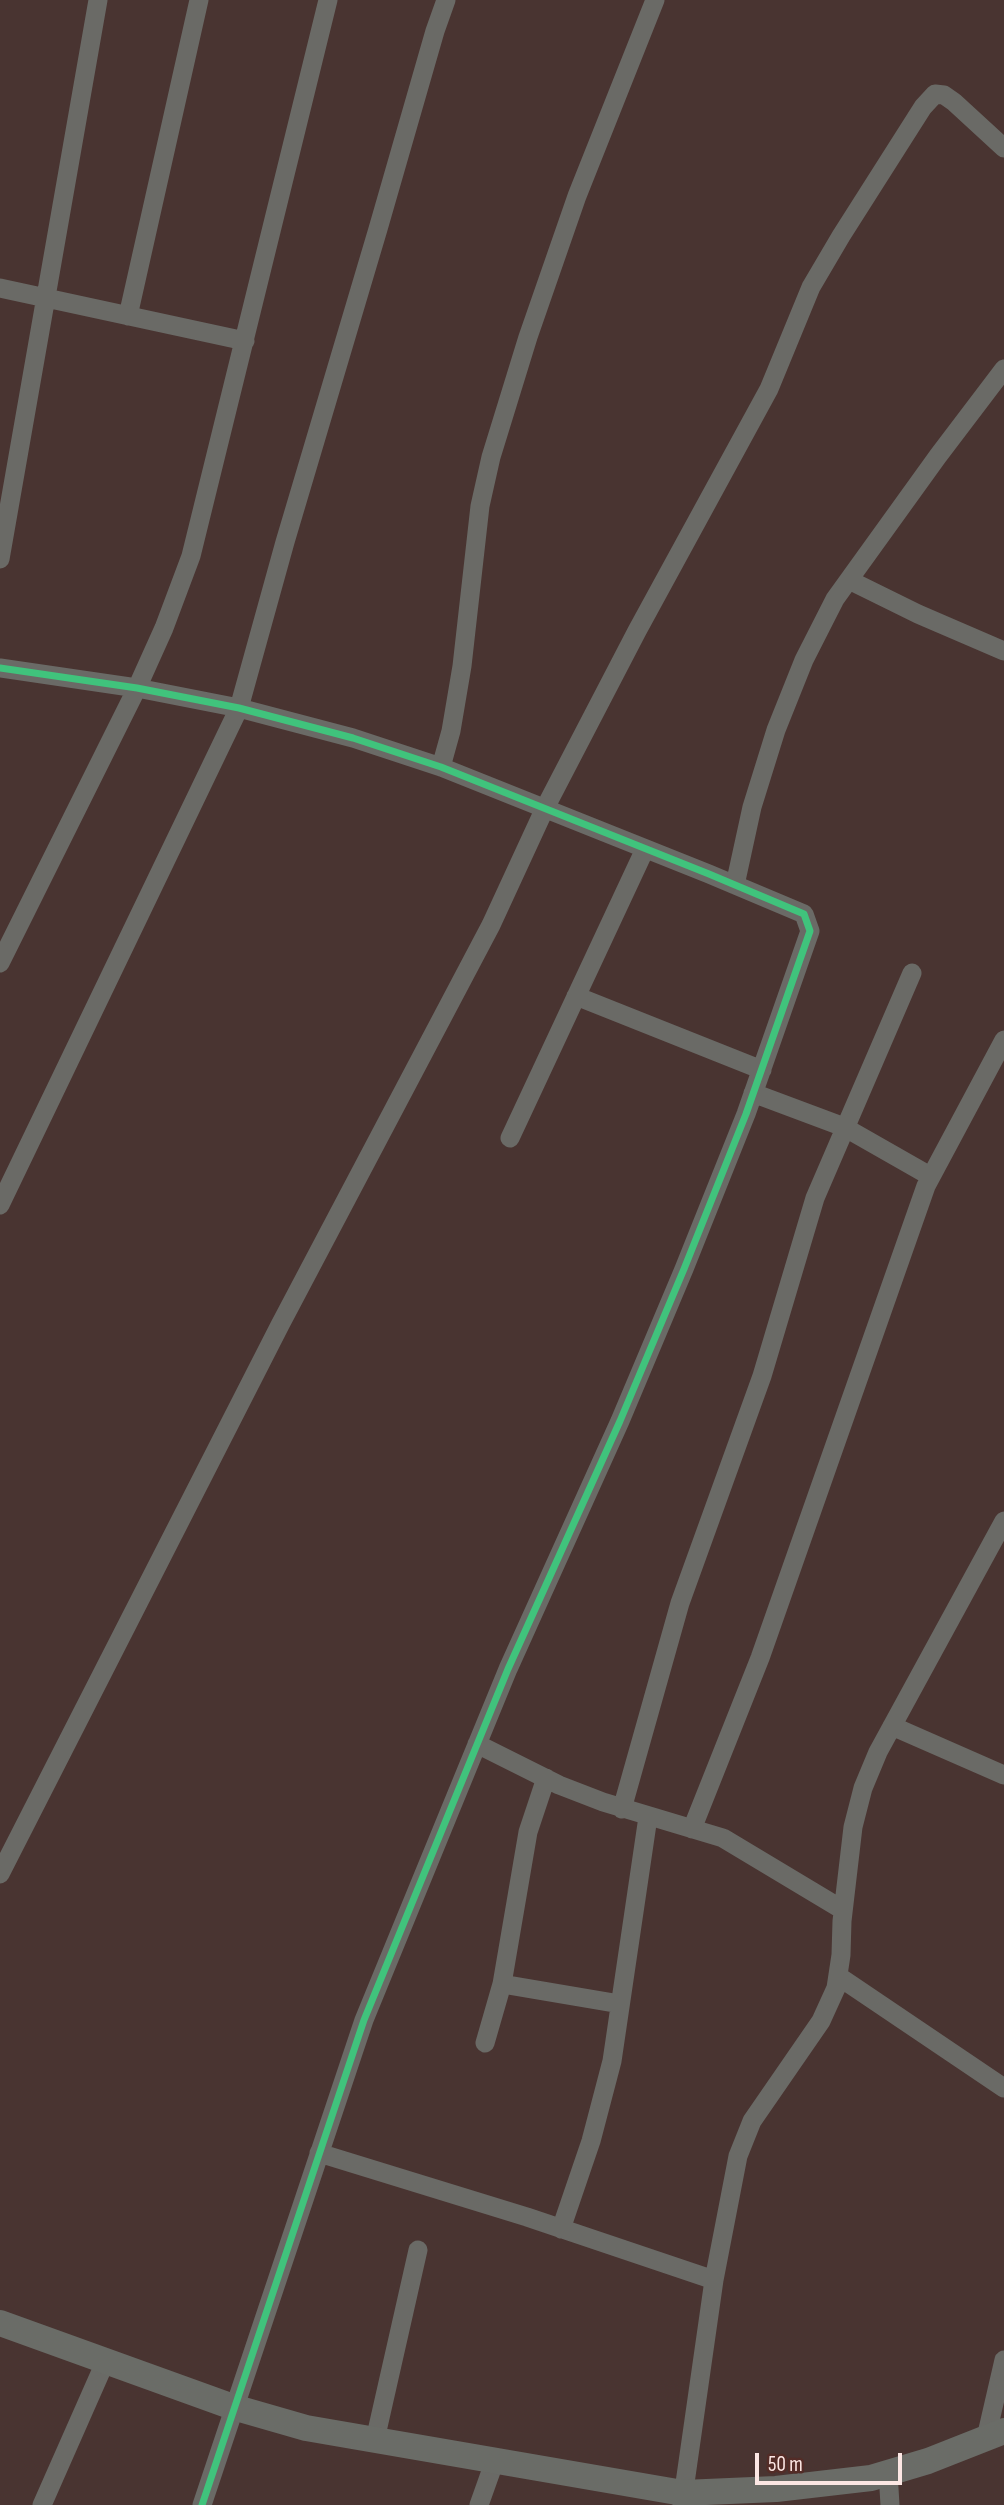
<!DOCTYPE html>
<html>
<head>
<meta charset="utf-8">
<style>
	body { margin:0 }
	#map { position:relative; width:1004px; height:2505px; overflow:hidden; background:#493431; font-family:"Sofia Sans Condensed",sans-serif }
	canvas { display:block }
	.scale { position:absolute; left:755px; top:2453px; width:147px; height:32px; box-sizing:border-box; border:4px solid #fce7e4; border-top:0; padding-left:9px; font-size:21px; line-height:24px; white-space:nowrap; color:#fce7e4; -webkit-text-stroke:5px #532c27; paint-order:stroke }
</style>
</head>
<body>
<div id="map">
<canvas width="1004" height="2505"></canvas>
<div class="scale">50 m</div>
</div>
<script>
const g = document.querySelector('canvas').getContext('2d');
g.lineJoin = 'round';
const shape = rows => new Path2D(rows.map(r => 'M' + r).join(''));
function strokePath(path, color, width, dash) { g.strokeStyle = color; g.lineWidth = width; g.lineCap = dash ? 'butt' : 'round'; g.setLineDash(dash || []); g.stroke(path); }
strokePath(shape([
	[0,288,245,341],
	[128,316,199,0],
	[0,559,98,0],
	[849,580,918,614,1004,651],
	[0,668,137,688,239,708,353,738,441,767,709,874,804,914,810,931,746,1114,684,1269,620,1421,508,1669,364,2020,202,2505],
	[441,767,451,731,462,666,480,506,491,457,528,337,577,196,655,0],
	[735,885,752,807,776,730,804,660,835,599,938,456,1004,369],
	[0,963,137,688,164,628,191,556,328,0],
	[576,996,762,1070],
	[753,1093,844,1127,930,1176],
	[510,1138,645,849],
	[0,1205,239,708,285,542,378,229,435,31,446,0],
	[892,1726,1004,1775],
	[477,1744,559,1785,603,1802,723,1838,843,1910],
	[622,1809,680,1603,762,1376,815,1198,912,973],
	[692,1829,760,1658,926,1186,1004,1040],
	[0,1874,280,1325,491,925,545,808,637,631,769,389,811,287,841,236,923,107,935,94,944,95,954,102,1004,148],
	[838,1976,1004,2088],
	[502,1984,620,2004],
	[485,2043,502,1984,528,1832,546,1778],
	[319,2153,527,2217,714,2280],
	[561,2229,591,2141,612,2061,648,1817],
	[986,2438,1004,2360],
	[375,2440,418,2250],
	[888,2472,890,2505],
	[682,2504,714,2280,738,2156,752,2121,821,2021,836,1988,841,1955,842,1921,853,1827,863,1788,878,1752,1004,1521],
	[42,2505,106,2360],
	[479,2505,495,2460]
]), '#6a6a66', 19);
strokePath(shape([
	[0,2323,233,2407,306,2428,683,2493,776,2489,871,2478,928,2461,1004,2431]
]), '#6a6c67', 26);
strokePath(shape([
	[0,668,137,688,239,708,353,738,441,767,709,874,804,914,810,931,746,1114,684,1269,620,1421,508,1669,364,2020,202,2505]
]), '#40c37c', 7);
</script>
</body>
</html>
